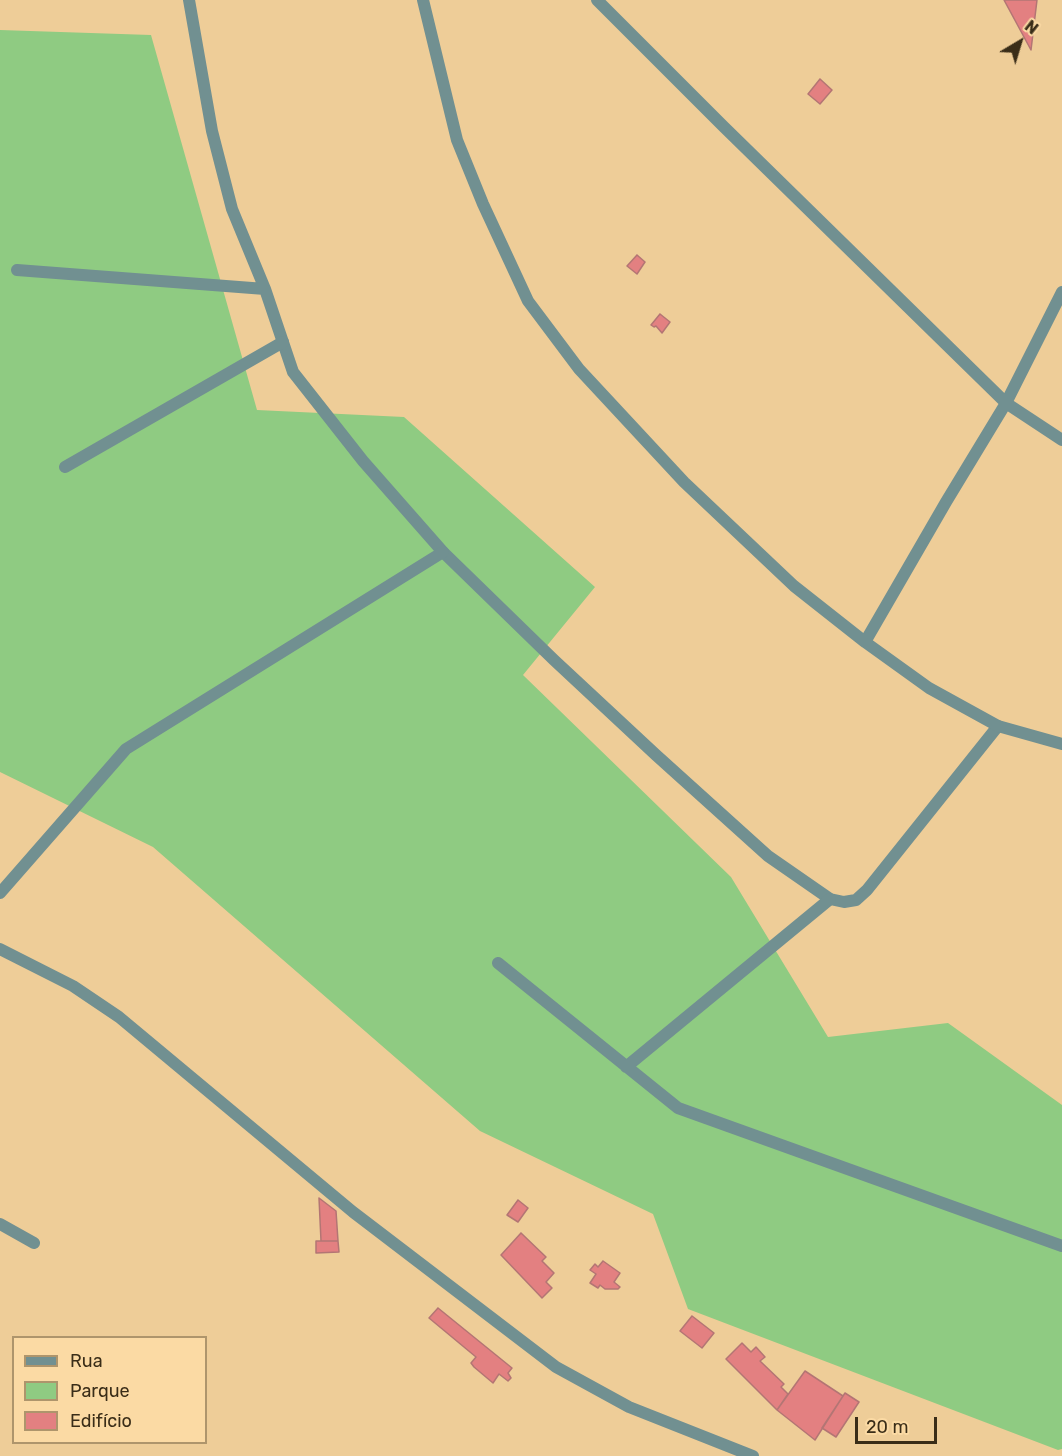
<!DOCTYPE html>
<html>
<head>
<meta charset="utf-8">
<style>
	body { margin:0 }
	#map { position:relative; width:1062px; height:1456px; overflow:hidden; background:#eecd98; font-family:Rubik,sans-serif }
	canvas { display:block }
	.legend { position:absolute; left:12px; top:1336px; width:195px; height:108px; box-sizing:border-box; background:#fbdaa4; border:2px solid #ae956c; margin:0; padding:8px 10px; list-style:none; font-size:18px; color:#3a2d18 }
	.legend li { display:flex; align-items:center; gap:12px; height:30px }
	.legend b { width:30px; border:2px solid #ae956c }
	.north { position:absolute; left:990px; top:12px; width:60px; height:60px; -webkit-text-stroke:4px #fbdaa4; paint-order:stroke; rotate:38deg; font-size:16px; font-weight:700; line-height:24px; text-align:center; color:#3a2d18 }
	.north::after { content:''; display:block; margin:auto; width:21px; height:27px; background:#3a2d18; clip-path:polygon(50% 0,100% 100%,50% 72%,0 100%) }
	.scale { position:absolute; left:855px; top:1417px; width:82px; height:27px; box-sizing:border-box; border:3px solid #3a2d18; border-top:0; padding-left:8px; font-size:18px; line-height:21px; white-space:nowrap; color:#3a2d18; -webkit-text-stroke:4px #fbdaa4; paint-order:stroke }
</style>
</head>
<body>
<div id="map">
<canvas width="1062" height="1456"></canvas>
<ul class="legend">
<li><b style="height:8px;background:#719091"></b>Rua</li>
<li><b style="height:16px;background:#8fcb82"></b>Parque</li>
<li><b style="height:16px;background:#e38081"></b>Edifício</li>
</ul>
<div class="north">N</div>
<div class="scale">20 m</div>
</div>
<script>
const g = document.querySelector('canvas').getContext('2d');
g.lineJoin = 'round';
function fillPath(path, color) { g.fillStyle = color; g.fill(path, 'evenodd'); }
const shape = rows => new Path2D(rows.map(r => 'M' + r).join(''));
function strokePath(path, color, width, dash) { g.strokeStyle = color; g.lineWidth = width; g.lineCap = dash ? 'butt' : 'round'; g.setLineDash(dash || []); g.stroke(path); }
fillPath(shape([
	[0,30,151,35,257,410,404,417,595,587,523,675,731,877,828,1037,948,1023,1062,1105,1062,1449,1058,1450,688,1309,653,1214,480,1131,153,847,0,772]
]), '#8fcb82');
const building = shape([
	[1004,0,1037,0,1031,50,1004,0],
	[820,79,832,90,820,104,808,94,820,79],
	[637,255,645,262,637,274,627,266,637,255],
	[660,314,670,322,662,333,656,326,654,327,651,325,660,314],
	[319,1198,336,1211,338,1241,321,1241,319,1198],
	[518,1200,528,1208,518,1222,507,1215,518,1200],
	[521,1233,546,1257,542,1261,554,1273,546,1282,552,1288,542,1298,501,1255,521,1233],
	[316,1241,338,1241,339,1252,316,1253,316,1241],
	[603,1261,620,1273,614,1282,620,1287,618,1289,605,1289,600,1285,598,1288,590,1283,596,1274,590,1270,595,1264,598,1267,603,1261],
	[438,1308,512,1368,508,1373,511,1378,508,1381,499,1374,493,1383,474,1367,471,1363,476,1357,429,1318,438,1308],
	[692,1316,714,1333,702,1348,680,1331,692,1316],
	[742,1343,751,1352,756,1347,765,1357,760,1361,784,1384,781,1387,788,1394,777,1410,726,1359,742,1343],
	[805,1371,843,1396,815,1440,777,1410,805,1371],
	[845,1393,859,1402,836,1437,822,1428,845,1393]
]);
fillPath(building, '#e38081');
strokePath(building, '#b37574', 1.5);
strokePath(shape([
	[189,0,212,131,232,209,265,289,293,372,363,461,443,552,554,660,656,755,768,856,830,899,844,902,856,900,867,890,998,726],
	[17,270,265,289]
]), '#719091', 12);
strokePath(shape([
	[423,0,457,140,483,204,528,301,579,369,684,482,794,586,865,642,929,688,998,726,1062,744],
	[597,0,723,126,1006,403,1062,440],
	[65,467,283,342],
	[865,642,946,502,1006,403,1062,292],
	[0,893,126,749,443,552],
	[0,949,73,986,119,1017,353,1212,556,1367,629,1407,753,1456],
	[498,963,678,1108,1062,1246],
	[626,1067,830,899],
	[0,1224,34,1243]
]), '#719091', 12);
</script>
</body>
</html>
